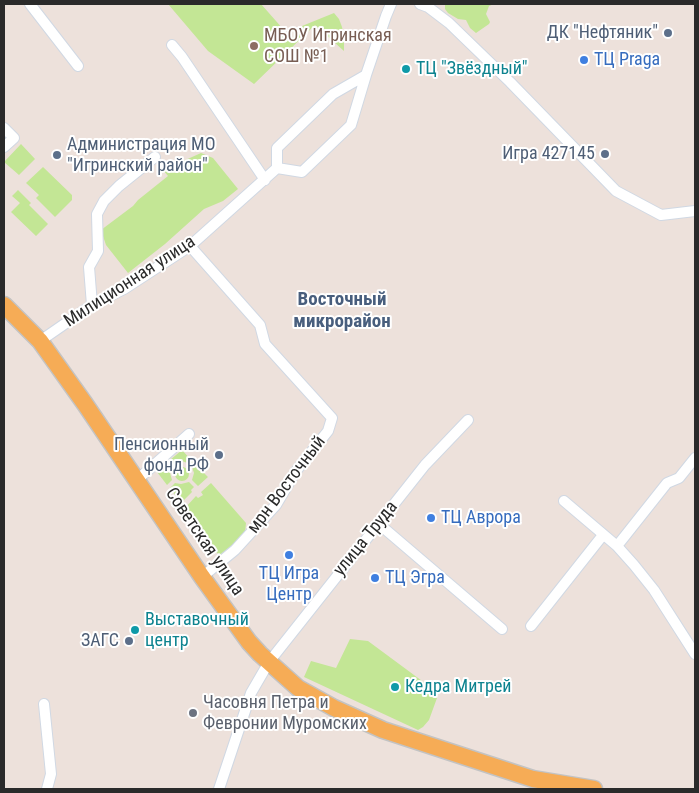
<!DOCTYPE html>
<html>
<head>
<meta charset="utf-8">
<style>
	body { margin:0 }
	#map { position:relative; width:699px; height:793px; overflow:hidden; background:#ede1db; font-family:"Roboto Condensed",sans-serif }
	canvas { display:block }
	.frame { position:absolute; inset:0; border:5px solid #2a2a2a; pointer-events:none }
</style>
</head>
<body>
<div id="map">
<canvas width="699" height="793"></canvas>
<div class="frame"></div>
</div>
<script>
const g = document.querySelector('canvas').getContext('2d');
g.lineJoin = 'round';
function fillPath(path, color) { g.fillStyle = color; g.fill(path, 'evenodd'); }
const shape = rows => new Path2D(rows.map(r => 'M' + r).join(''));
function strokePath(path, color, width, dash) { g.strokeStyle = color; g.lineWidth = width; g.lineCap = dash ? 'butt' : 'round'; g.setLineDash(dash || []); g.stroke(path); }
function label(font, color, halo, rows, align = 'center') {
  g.font = font + ' "Roboto Condensed",sans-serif'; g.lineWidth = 4; g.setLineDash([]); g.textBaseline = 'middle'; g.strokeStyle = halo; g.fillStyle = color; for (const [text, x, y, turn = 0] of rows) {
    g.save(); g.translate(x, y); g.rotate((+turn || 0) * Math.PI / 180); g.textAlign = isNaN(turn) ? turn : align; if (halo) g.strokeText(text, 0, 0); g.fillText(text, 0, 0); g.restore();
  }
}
fillPath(shape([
	[168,4,261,4,291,38,295,37,302,26,334,13,339,19,342,27,344,36,344,51,315,25,254,84,208,51],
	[445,4,494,4,489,6,486,14,490,22,489,24,476,33,470,28,466,20,458,19,448,13,445,9],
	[21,144,35,159,19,175,4,162],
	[201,153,213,158,238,189,223,201,204,209,165,244,128,273,106,245,101,230,133,206,138,200,168,176,163,170],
	[43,167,72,195,72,200,55,217,36,198,39,195,26,183],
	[18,190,31,203,29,205,48,224,36,236,11,212,20,203,12,196],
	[182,450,193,462,190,464,182,461,175,465,170,460],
	[168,462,172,467,170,473,172,480,167,485,157,472],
	[195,464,208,477,198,486,192,480,194,473,192,467],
	'175 474a7 7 0 1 1 14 0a7 7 0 1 1-14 0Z',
	[189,482,194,487,191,490,192,492,181,503,170,488,175,483,181,484],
	[211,483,246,523,245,533,224,554,220,555,210,548,185,508,196,496,198,498,203,495,201,492],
	[350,639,368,641,437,692,437,698,429,720,423,727,418,730,304,677,311,661,336,668]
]), '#c3e695');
const minor = shape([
	[30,4,78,66],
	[420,4,428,7,449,23,510,82,616,191,661,215,695,211],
	[172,45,182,57,265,180],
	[4,128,14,138,4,147],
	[277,168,277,148,333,94,366,75],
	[190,246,260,325,265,344,332,418,328,431,296,471,276,505,235,550,202,577],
	[92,305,89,267,98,251,97,214,104,201,119,186,155,157],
	[40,341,92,305,124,289,190,246,277,168,302,172,351,125,366,75,386,16,391,4],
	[137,480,189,434],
	[564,501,617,546,634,565,654,590,695,654],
	[379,524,502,629],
	[617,546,667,483,679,478,695,458],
	[531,626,603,535],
	[44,704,51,774,47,789],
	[219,789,251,693,269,662,425,465,468,420]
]);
const primary = shape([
	[4,305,40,341,85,404,202,577,249,642,260,654,298,688,334,708,383,730,533,779,594,789]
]);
strokePath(minor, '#d0d8e3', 12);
strokePath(primary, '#c3c3c3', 19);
strokePath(minor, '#fff', 10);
strokePath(primary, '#f6ac56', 16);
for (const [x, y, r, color] of [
	[668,33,5,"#5c6f8a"],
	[254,46,5,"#8d6e63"],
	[584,60,5,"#3f7fe0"],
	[406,69,5,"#0f9aa8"],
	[605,154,5,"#5c6f8a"],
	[57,155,5,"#5c6f8a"],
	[219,455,5,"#5c6f8a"],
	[431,518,5,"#3f7fe0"],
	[289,555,5,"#3f7fe0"],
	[375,578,5,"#3f7fe0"],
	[135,630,5,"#0f9aa8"],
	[129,641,5,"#5c6f8a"],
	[395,687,5,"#0f9aa8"],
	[193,713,5,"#6b7280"]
]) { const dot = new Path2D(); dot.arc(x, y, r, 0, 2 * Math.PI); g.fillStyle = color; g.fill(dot); strokePath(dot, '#fff', 2); }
label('18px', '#4e5e75', '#fff', [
	["ДК \"Нефтяник\"",658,33],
	["Администрация МО",67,145,"left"],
	["\"Игринский район\"",67,166,"left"],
	["Игра 427145",595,154],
	["Пенсионный",209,445],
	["фонд РФ",209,466],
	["ЗАГС",119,641]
], 'right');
label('18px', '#785e54', '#fff', [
	["МБОУ Игринская",264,36],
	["СОШ №1",264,57]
], 'left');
label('18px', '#366cbe', '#fff', [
	["ТЦ Praga",594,60],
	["ТЦ Аврора",441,518],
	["ТЦ Игра",289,574,"center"],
	["Центр",289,595,"center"],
	["ТЦ Эгра",385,578]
], 'left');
label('18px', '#0d838f', '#fff', [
	["ТЦ \"Звёздный\"",416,69],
	["Выставочный",145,620],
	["центр",145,641],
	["Кедра Митрей",405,687]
], 'left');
label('18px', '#2a2a2a', '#fff', [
	["Милиционная улица",130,282,-33],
	["мрн Восточный",287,485,-53],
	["улица Труда",366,539,-51],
	["Советская улица",204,542,56]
]);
label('18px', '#5b616d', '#fff', [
	["Часовня Петра и",203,703],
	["Февронии Муромских",203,724]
], 'left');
label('bold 19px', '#485e7d', '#fff', [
	["Восточный",342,300],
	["микрорайон",342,322]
]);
</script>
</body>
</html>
